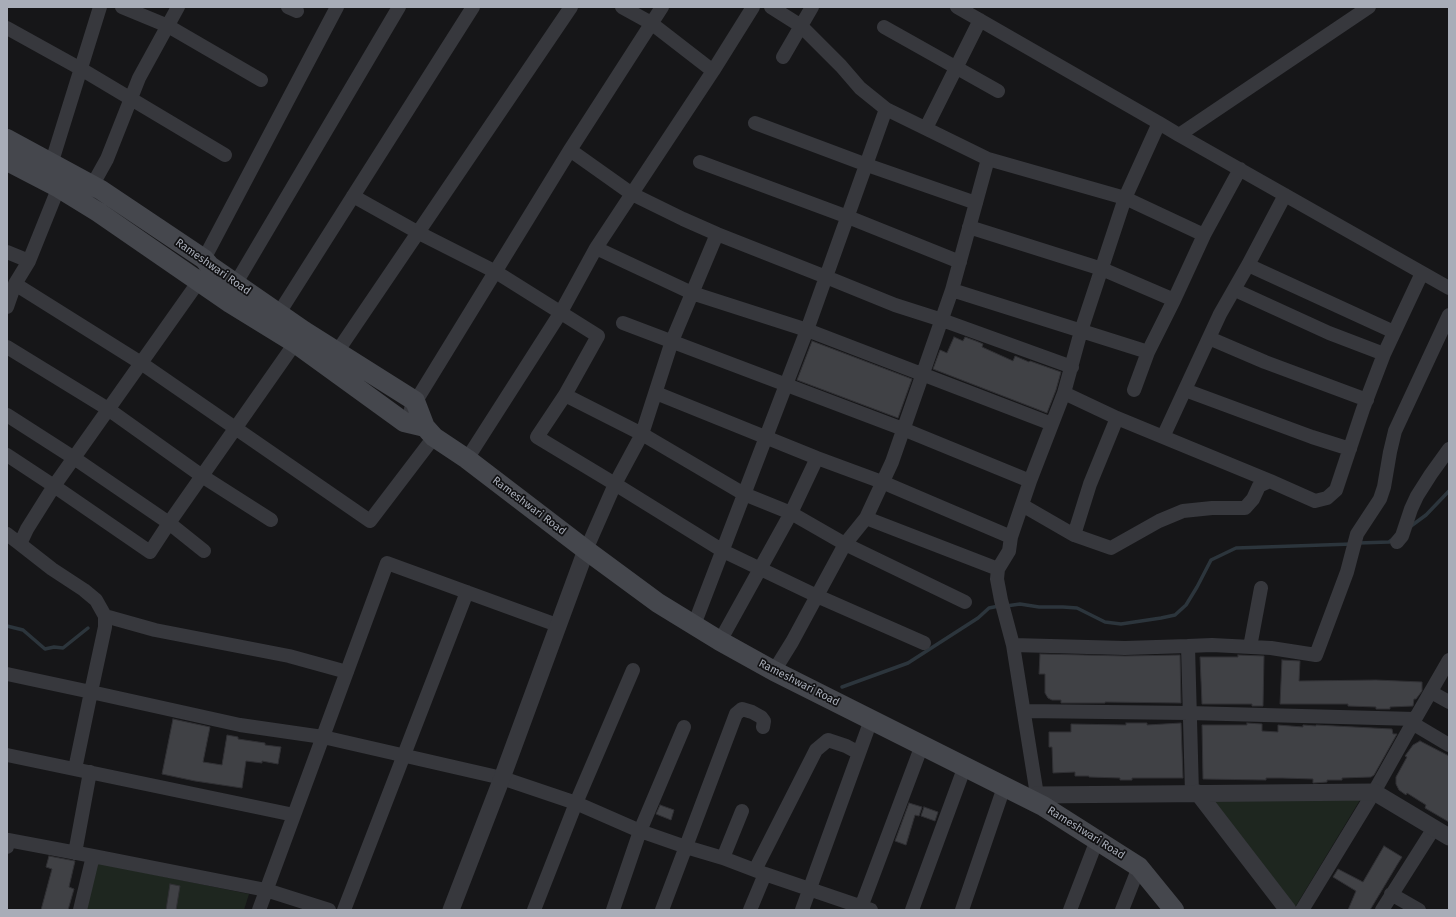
<!DOCTYPE html>
<html>
<head>
<meta charset="utf-8">
<style>
	body { margin:0 }
	#map { position:relative; width:1456px; height:917px; overflow:hidden; background:#161618; font-family:"Fira Sans",sans-serif }
	canvas { display:block }
	.frame { position:absolute; inset:0; border:8px solid #a8adb8; pointer-events:none }
</style>
</head>
<body>
<div id="map">
<canvas width="1456" height="917"></canvas>
<div class="frame"></div>
</div>
<script>
const g = document.querySelector('canvas').getContext('2d');
g.lineJoin = 'round';
function fillPath(path, color) { g.fillStyle = color; g.fill(path, 'evenodd'); }
const shape = rows => new Path2D(rows.map(r => 'M' + r).join(''));
function strokePath(path, color, width, dash) { g.strokeStyle = color; g.lineWidth = width; g.lineCap = dash ? 'butt' : 'round'; g.setLineDash(dash || []); g.stroke(path); }
function label(font, color, halo, rows, align = 'center') {
  g.font = font + ' "Fira Sans",sans-serif'; g.lineWidth = 3.5; g.setLineDash([]); g.textBaseline = 'middle'; g.strokeStyle = halo; g.fillStyle = color; for (const [text, x, y, turn = 0] of rows) {
    g.save(); g.translate(x, y); g.rotate((+turn || 0) * Math.PI / 180); g.textAlign = isNaN(turn) ? turn : align; if (halo) g.strokeText(text, 0, 0); g.fillText(text, 0, 0); g.restore();
  }
}
fillPath(shape([
	[1205,798,1360,800,1294,909],
	[87,861,249,894,244,910,78,910]
]), '#1e261f');
strokePath(shape([
	[1411,526,1426,515,1449,491],
	[1358,543,1389,542,1393,539],
	[1006,606,1020,604,1039,607,1063,607,1077,608,1105,622,1121,624,1161,618,1175,615,1186,605,1197,587,1211,560,1236,548,1352,544],
	[7,626,23,630,45,649,54,647,63,648,88,628],
	[842,687,908,663,978,618,989,608,999,606]
]), '#2c353c', 3.5);
const building = shape([
	[954,337,963,341,965,337,976,341,983,344,982,347,1013,361,1015,356,1029,362,1030,361,1061,372,1056,390,1047,413,933,369,940,350,947,353,954,337],
	[812,341,912,379,898,418,797,380,812,341],
	[1040,654,1125,656,1180,655,1181,703,1105,702,1105,703,1061,703,1061,700,1052,700,1048,698,1045,693,1045,674,1039,674,1040,654],
	[1238,655,1264,656,1263,706,1252,706,1252,704,1202,704,1200,657,1238,657,1238,655],
	[1282,660,1300,661,1299,681,1376,680,1422,682,1422,691,1416,699,1414,699,1413,706,1390,707,1390,709,1376,709,1376,707,1348,706,1348,704,1280,704,1282,660],
	[173,719,210,727,203,762,222,765,227,735,238,737,238,739,265,743,265,745,281,747,278,764,262,761,262,763,246,761,242,788,195,781,162,774,173,719],
	[1126,723,1147,723,1147,725,1181,723,1183,778,1132,778,1132,780,1120,780,1120,778,1089,777,1089,776,1075,776,1075,772,1053,773,1052,747,1049,747,1049,732,1071,732,1071,724,1126,725,1126,723],
	[1247,723,1262,724,1262,731,1278,732,1278,725,1303,727,1303,725,1316,726,1316,725,1392,729,1393,734,1397,734,1374,775,1371,777,1342,778,1342,780,1327,780,1327,782,1313,783,1313,779,1282,778,1266,778,1266,780,1203,779,1202,725,1247,725,1247,723],
	[1420,741,1449,756,1449,822,1425,808,1426,805,1407,793,1406,795,1399,790,1396,784,1396,777,1407,757,1405,756,1413,745,1420,741],
	[909,803,922,807,919,816,915,815,906,845,895,841,909,803],
	[660,805,674,810,671,820,656,814,660,805],
	[924,807,938,812,935,821,921,816,924,807],
	[1384,846,1402,857,1397,865,1370,910,1348,910,1356,891,1333,877,1338,869,1363,882,1384,846],
	[49,856,75,861,69,887,74,889,68,910,41,910,52,869,46,867,49,856],
	[170,884,180,886,176,910,166,910,170,884]
]);
fillPath(building, '#404145');
strokePath(building, '#303034', 1);
strokePath(shape([
	[122,7,168,26,261,80],
	[288,7,297,11],
	[622,7,651,23,713,71],
	[771,7,801,26,841,66,860,88,886,109,988,159,1125,198,1204,235],
	[957,7,1159,123],
	[884,27,998,91],
	[7,28,81,69,225,155],
	[783,57,812,7],
	[755,123,867,165,976,203],
	[926,128,980,20],
	[1179,135,1449,288],
	[570,150,632,194,683,219,717,234],
	[700,162,848,217,960,262],
	[49,171,100,7],
	[88,193,107,159,139,78,178,7],
	[353,196,419,233,496,272,598,336,565,395],
	[969,227,1102,269,1174,300],
	[596,248,692,293,807,330,1052,424],
	[7,252,29,261],
	[204,259,337,7],
	[1248,265,1394,332],
	[236,283,399,7],
	[15,284,141,363,370,521,434,437],
	[952,290,1148,352,1174,300,1204,235,1240,169],
	[1235,290,1329,333,1384,354],
	[7,307,15,284,29,261,62,179],
	[279,313,473,7],
	[623,323,903,429,1030,481],
	[1209,338,1265,362,1367,400],
	[7,347,108,409,202,476,271,520],
	[337,352,571,7],
	[1134,390,1148,352],
	[1185,390,1312,437,1350,449],
	[656,393,817,458,882,482,1011,537],
	[411,409,570,150,662,7],
	[7,415,74,458,169,523,300,336],
	[1163,437,1220,314,1248,265,1285,195],
	[7,455,54,486,204,274],
	[467,459,561,312,596,248,713,71,753,7],
	[1270,481,1315,501,1327,498,1336,490,1363,409,1384,354,1422,273],
	[1022,505,1074,535,1111,548,1159,521,1183,511,1212,508,1245,508,1253,499,1259,486,1270,481,1117,418,1064,393],
	[866,518,998,569],
	[7,534,20,544,27,529,54,486,150,552,169,523,204,551],
	[1074,535,1090,484,1117,418],
	[1397,542,1402,536,1411,509,1417,496,1431,474,1449,449],
	[20,544,52,569,84,590,96,600,105,616,105,627,91,692,240,725,323,737,502,778,576,803,640,831,686,847,723,858,765,874,750,910],
	[586,550,615,484,537,437,565,395,642,434,672,341,717,234,826,277,895,305,942,320,1072,367],
	[105,616,155,630,289,656,347,672],
	[694,625,807,330,886,109],
	[720,641,791,513,817,458],
	[924,643,817,596,723,551,615,484,642,434,744,494,791,513,845,544,965,602],
	[1013,645,1125,648,1188,646],
	[1250,647,1261,588],
	[774,671,792,642,845,544,866,518,892,462,952,290,988,159],
	[7,674,91,692,75,769],
	[1431,692,1449,702],
	[1024,711,1189,713,1415,719,1374,792,1302,910],
	[1415,719,1449,660],
	[1412,723,1449,745],
	[7,755,294,815],
	[1192,793,1188,646,1212,645,1271,648,1316,655,1347,572,1357,534,1380,499,1384,487,1390,452,1395,431,1449,315],
	[1037,795,1013,645,1001,600,997,579,998,569,1009,551,1011,537,1030,481,1064,393,1081,331,1125,198,1159,123,1179,135,1369,7],
	[7,847,8,840,93,856,266,890,329,910],
	[75,853,90,772],
	[723,858,742,811],
	[755,870,816,750,828,740,846,746,859,753],
	[765,874,871,910],
	[1391,894,1419,910],
	[80,910,93,856],
	[259,910,387,563,557,625],
	[344,910,467,592],
	[534,910,576,803,633,670],
	[613,910,640,831,684,727],
	[662,910,736,714,742,709,752,712,761,717,764,721,763,727],
	[802,910,871,720],
	[860,910,922,745],
	[912,910,965,766],
	[962,910,1004,787],
	[1070,910,1097,840],
	[1122,910,1139,867],
	[1382,910,1434,828]
]), '#37383d', 14);
strokePath(shape([
	[1198,793,1288,910],
	[1028,798,1037,795,1374,792,1449,837],
	[451,910,502,778,586,550]
]), '#37383d', 17);
strokePath(shape([
	[7,139,101,190,204,259,210,266,304,331,415,401,425,427,434,437,467,459,586,550,658,603,720,641,774,671,1043,806,1139,867,1174,910],
	[7,161,59,188,98,212,230,303,295,343,404,422,425,427]
]), '#45474d', 20);
label('11px', '#a8adb8', '#111113', [
	["Rameshwari Road",213,267,35],
	["Rameshwari Road",529,506,37],
	["Rameshwari Road",799,683,27],
	["Rameshwari Road",1086,833,32]
]);
</script>
</body>
</html>
